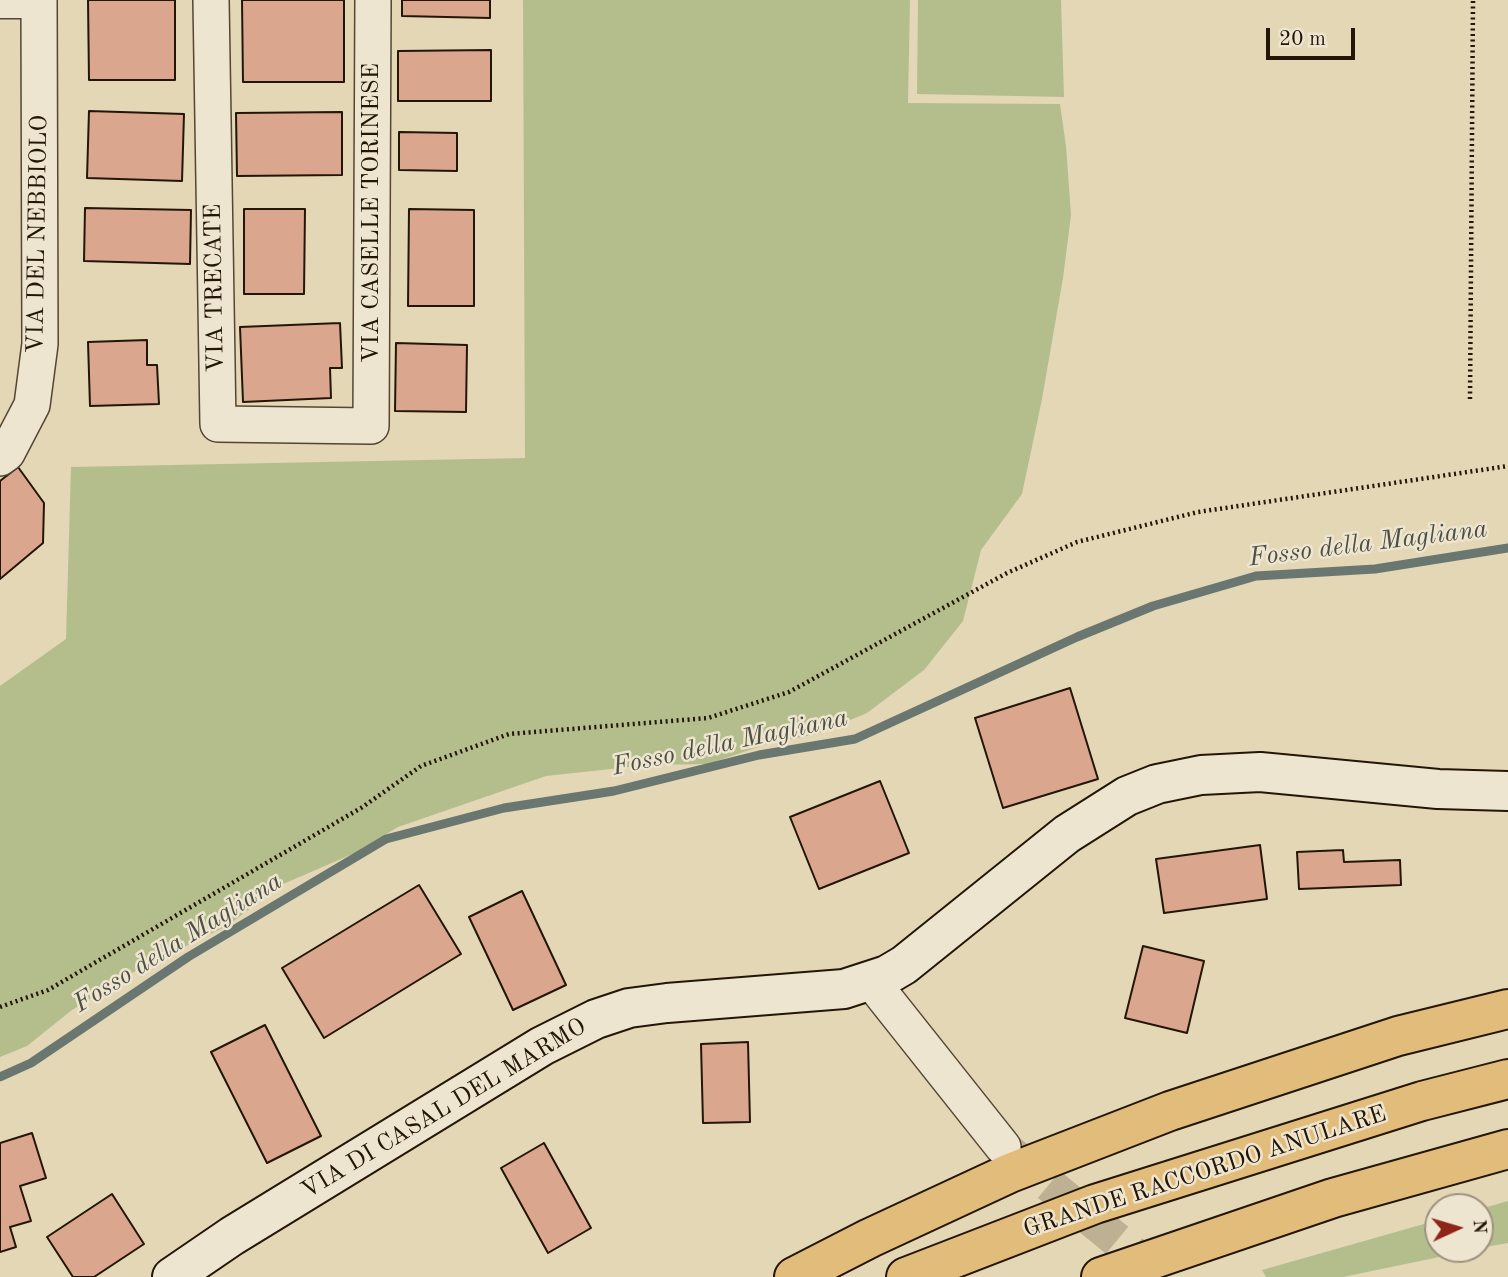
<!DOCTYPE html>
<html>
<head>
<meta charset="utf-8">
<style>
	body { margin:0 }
	#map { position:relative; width:1508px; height:1277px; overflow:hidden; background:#e3d7b6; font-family:"Old Standard TT",serif }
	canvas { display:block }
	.north { position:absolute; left:1424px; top:1193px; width:70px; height:70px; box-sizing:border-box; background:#ede5d0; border:2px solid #9d927f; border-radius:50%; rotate:86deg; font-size:19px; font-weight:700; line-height:28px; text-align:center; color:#241606 }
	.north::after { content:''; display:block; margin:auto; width:24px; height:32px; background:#8f2418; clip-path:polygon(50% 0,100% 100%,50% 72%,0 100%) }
	.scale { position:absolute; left:1266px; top:28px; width:89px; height:32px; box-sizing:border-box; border:4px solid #241606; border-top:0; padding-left:9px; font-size:21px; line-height:24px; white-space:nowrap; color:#241606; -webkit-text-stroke:5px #ede5d0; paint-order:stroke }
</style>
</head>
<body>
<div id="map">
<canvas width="1508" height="1277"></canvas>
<div class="north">N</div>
<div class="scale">20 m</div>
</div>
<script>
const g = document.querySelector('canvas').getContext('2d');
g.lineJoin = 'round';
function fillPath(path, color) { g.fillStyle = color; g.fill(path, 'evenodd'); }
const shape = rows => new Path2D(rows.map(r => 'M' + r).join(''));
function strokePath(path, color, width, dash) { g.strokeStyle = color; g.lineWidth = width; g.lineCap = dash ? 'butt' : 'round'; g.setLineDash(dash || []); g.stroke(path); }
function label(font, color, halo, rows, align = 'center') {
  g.font = font + ' "Old Standard TT",serif'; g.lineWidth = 5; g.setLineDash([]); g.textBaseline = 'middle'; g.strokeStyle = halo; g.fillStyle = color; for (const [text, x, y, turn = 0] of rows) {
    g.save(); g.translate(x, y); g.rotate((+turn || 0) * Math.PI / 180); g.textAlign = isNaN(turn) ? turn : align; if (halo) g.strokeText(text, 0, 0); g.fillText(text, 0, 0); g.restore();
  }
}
fillPath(shape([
	[523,0,910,0,908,103,1060,104,1066,146,1071,215,1063,278,1042,399,1022,494,981,550,963,621,924,670,867,713,817,734,767,744,708,764,648,765,546,776,398,827,357,852,281,885,227,926,137,970,72,1010,27,1046,0,1057,0,686,66,639,71,467,525,458],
	[918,0,1061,0,1064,97,917,94],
	[1508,1201,1508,1243,1480,1248,1480,1209],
	[1438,1220,1438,1249,1478,1249,1343,1277,1266,1277,1262,1270]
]), '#b4be8d');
strokePath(shape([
	[0,1077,31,1063,188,957,386,839,504,808,614,791,759,755,855,739,1077,637,1153,606,1256,576,1375,569,1508,548]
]), '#6a7770', 9);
const building = shape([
	[88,0,175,0,175,80,89,80,88,0],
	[242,0,344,0,344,82,243,82,242,0],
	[402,0,490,0,490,18,402,16,402,0],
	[491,50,491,101,398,101,398,51,491,50],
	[89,111,184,114,182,181,87,178,89,111],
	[342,112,342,175,237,176,236,113,342,112],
	[399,132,457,133,457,171,399,170,399,132],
	[85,208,191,210,190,264,84,261,85,208],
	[244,209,305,209,304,294,244,294,244,209],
	[409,209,474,210,474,306,408,306,409,209],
	[340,323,342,368,330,368,331,398,243,402,240,327,340,323],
	[147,340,147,365,157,365,159,404,90,406,88,342,147,340],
	[396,343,467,345,466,412,395,411,396,343],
	[18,467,44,503,43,543,0,579,0,481,18,467],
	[1070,688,1098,779,1003,808,975,718,1070,688],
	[880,781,909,853,819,889,790,817,880,781],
	[1260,845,1267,899,1164,913,1156,859,1260,845],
	[1343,850,1344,862,1400,860,1401,885,1299,889,1297,852,1343,850],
	[419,885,461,954,324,1038,282,968,419,885],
	[522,891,566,985,513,1010,469,917,522,891],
	[1143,946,1204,961,1187,1033,1125,1018,1143,946],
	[265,1025,321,1136,267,1163,211,1052,265,1025],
	[748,1042,750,1122,703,1123,701,1044,748,1042],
	[32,1133,46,1178,20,1186,31,1221,10,1227,16,1247,0,1252,0,1143,32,1133],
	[544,1143,591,1228,548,1253,501,1168,544,1143],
	[112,1194,144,1244,94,1277,73,1277,47,1237,112,1194]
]);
fillPath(building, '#daa68d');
strokePath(building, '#241606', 2);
strokePath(shape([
	[1008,1151,1162,1277]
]), '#bdb093', 35, [35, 18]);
const service = shape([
	[0,9,39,9]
]);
const minor = shape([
	[211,0,218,424,371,426,373,0],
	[0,458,7,453,32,405,40,344,39,0],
	[872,982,1003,1147]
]);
const secondary = shape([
	[172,1277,232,1236,542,1046,596,1019,629,1008,667,1003,844,989,887,975,904,965,1067,834,1127,796,1157,784,1201,775,1260,772,1438,789,1508,791]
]);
const motorway = shape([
	[794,1277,870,1238,1010,1173,1170,1111,1398,1036,1508,1009],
	[906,1277,1095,1204,1422,1101,1508,1079],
	[1101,1277,1333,1198,1508,1149]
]);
strokePath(service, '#544632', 21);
strokePath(minor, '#544632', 38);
strokePath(secondary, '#241606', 42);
strokePath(motorway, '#241606', 42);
strokePath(shape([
	[1470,399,1473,0],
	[0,1007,48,990,361,808,421,766,509,734,708,718,789,692,1007,573,1077,542,1198,512,1508,466]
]), '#241606', 4.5, [2, 3.5]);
strokePath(service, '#ede5d0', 18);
strokePath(minor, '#ede5d0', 35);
strokePath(secondary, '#ede5d0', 38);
strokePath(motorway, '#e2bc7b', 38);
label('24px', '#241606', '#ede5d0', [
	["VIA CASELLE TORINESE",372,213,-90],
	["VIA DEL NEBBIOLO",38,234,-89],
	["VIA TRECATE",215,288,-91],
	["VIA DI CASAL DEL MARMO",444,1109,-31],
	["GRANDE RACCORDO ANULARE",1205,1172,-18]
]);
label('italic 26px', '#4d4e44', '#ede5d0', [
	["Fosso della Magliana",1368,544,-7],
	["Fosso della Magliana",730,743,-12],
	["Fosso della Magliana",178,943,-32]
]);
</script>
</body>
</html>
